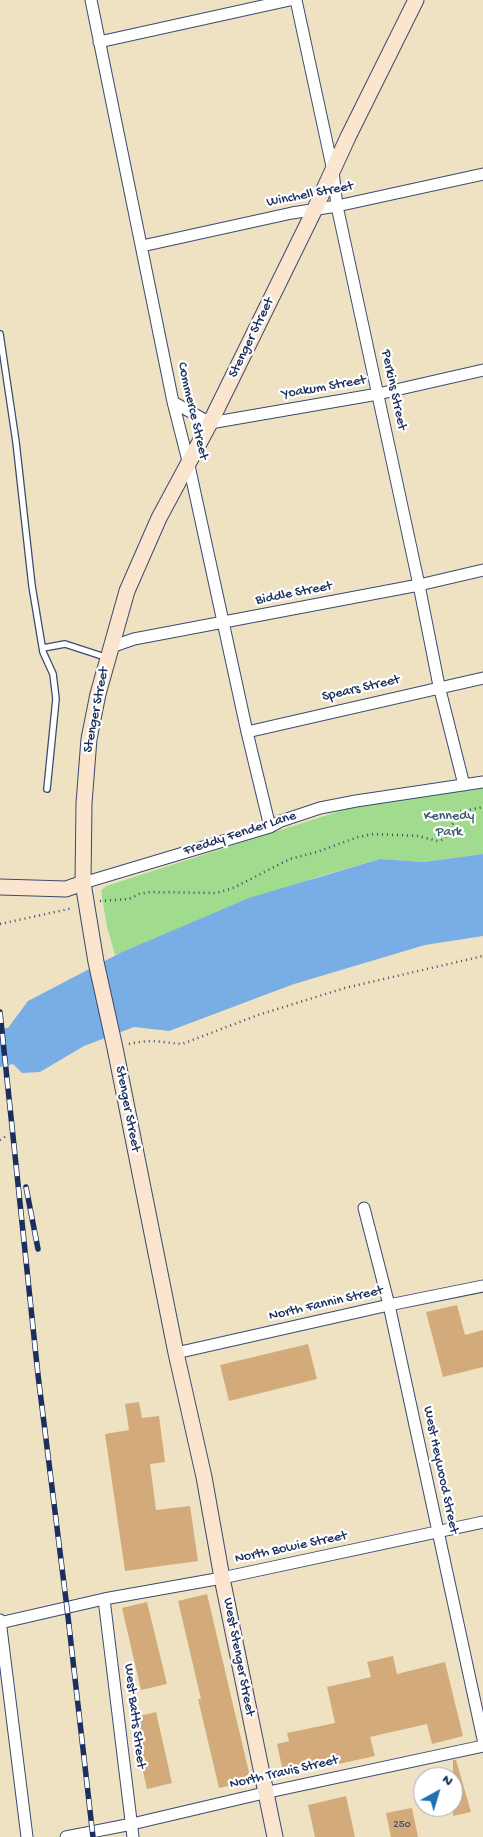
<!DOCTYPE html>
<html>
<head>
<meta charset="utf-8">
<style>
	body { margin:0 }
	#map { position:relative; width:483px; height:1837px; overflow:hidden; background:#eee2c3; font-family:"Gochi Hand",sans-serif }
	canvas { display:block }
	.north { position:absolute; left:413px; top:1767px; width:50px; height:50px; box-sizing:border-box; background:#fff; border:1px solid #a4acbf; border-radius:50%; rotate:39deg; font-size:14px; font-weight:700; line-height:20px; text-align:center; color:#1b2f5e }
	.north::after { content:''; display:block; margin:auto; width:18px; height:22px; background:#1f6fb2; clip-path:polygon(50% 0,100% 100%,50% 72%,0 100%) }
</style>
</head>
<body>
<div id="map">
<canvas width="483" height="1837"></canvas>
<div class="north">N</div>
</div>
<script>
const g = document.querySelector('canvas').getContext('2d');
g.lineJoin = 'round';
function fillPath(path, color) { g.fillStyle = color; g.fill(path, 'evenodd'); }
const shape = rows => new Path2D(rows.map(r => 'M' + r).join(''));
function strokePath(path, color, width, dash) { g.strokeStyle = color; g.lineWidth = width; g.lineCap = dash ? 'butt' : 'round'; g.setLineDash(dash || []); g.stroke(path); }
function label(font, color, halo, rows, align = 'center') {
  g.font = font + ' "Gochi Hand",sans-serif'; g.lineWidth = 4.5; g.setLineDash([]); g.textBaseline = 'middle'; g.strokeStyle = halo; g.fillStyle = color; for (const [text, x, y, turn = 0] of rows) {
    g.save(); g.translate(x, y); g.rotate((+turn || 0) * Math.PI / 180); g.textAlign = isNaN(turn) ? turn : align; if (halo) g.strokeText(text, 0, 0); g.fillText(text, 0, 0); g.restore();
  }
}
fillPath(shape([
	[483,785,483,854,424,862,380,859,317,877,115,955,107,927,101,891,106,886,346,809]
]), '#a1db8e');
fillPath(shape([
	[483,854,483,936,425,945,294,984,169,1031,134,1027,84,1046,40,1072,22,1073,13,1064,0,1067,0,1029,8,1028,28,1001,120,953,249,898,380,859,424,862]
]), '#78ade6');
fillPath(shape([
	[457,1305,465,1335,483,1330,483,1367,443,1377,426,1312],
	[308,1344,317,1379,229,1401,220,1365],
	[139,1402,142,1418,159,1416,165,1462,150,1464,156,1510,190,1506,198,1561,125,1571,105,1434,129,1430,125,1404],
	[207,1594,251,1781,219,1788,198,1699,201,1699,178,1601],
	[147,1602,167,1684,141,1690,122,1608],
	[393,1656,397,1674,445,1662,463,1736,432,1744,427,1724,370,1737,375,1756,284,1776,277,1744,289,1741,287,1733,335,1723,327,1687,371,1677,367,1662],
	[156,1712,172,1783,147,1789,131,1718],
	[453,1760,456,1760,471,1812,453,1816],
	[346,1796,355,1837,315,1837,308,1805],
	[412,1808,418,1837,391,1837,386,1813]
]), '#d3ab7b');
const lane = shape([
	[0,334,16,442,32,586,43,652,53,674,56,699,47,789],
	[43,648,65,644,108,658]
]);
const street = shape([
	[91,0,173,402,188,461,247,732,270,827],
	[296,0,333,171,337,206,419,585,439,686,464,785],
	[99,42,290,0],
	[142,246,292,213,337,206,483,174],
	[173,402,210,423,378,394,483,370],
	[111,647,134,639,419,585,483,570],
	[247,732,483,678],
	[83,883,270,827,281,821,320,808,356,801,483,782],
	[364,1208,389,1305,483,1739],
	[176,1353,389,1305,483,1286],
	[104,1599,133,1837],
	[0,1620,27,1837],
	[0,1623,104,1599,222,1578,483,1522],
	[66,1837,132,1824,264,1793,483,1746]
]);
const secondary = shape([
	[0,887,66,889,83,883],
	[275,1837,222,1578,204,1477,176,1353,115,1048,96,962,83,883,84,803,89,739,98,694,127,591,159,518,210,423,314,211,348,137,416,0]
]);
strokePath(lane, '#3b4a6d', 8);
strokePath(street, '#3b4a6d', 13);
strokePath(secondary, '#3b4a6d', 17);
strokePath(shape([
	[100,901,129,899,139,894,150,892,217,893,233,888,290,859,317,852,358,837,373,834,418,836,438,841,444,839,447,835,459,812,483,807],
	[0,924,73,908],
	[129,1044,138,1042,153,1041,182,1044,258,1015,345,988,483,956],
	[0,1140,6,1136]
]), '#3b4a6d', 2.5, [1, 4]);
strokePath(lane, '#fff', 5.5);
strokePath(street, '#fff', 11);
strokePath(secondary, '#fbe5cf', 15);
const rail = shape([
	[0,1012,38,1375,67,1608,93,1837],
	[26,1187,38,1249]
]);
strokePath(rail, '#1b2f5e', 5.5);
strokePath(rail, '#fff', 4, [11]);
label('11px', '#494e65', null, [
	["250",402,1825]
]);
label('14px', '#1b2f5e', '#fff', [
	["Winchell Street",310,195,-11],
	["Stenger Street",252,338,-64],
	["Yoakum Street",324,388,-10],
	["Perkins Street",393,390,78],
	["Commerce Street",192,411,77],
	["Biddle Street",294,594,-11],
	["Spears Street",361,689,-13],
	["Stenger Street",97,710,-79],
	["Freddy Fender Lane",240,834,-18],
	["Stenger Street",127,1109,79],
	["North Fannin Street",326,1304,-13],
	["West Heywood Street",440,1470,78],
	["North Bowie Street",291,1548,-12],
	["West Stenger Street",238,1657,79],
	["West Batts Street",134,1716,83],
	["North Travis Street",284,1773,-13]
]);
label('14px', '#3c5a6a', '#fff', [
	["Kennedy",449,817],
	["Park",449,833]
]);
</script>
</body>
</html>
